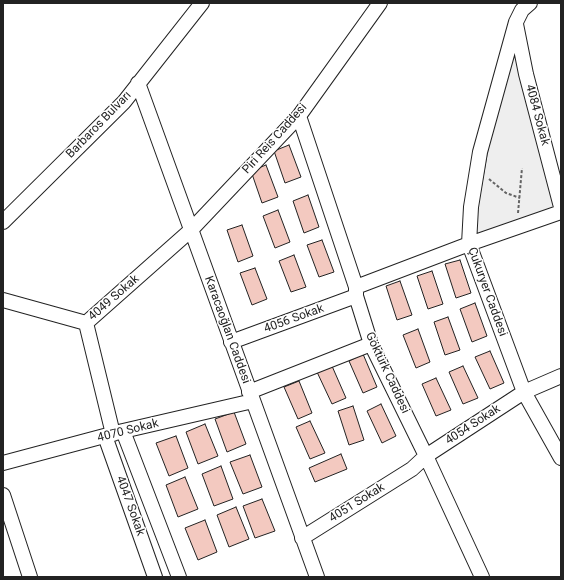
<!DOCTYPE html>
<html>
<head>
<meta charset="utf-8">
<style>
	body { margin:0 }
	#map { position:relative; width:564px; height:580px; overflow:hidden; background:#fff; font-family:Roboto,sans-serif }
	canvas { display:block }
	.frame { position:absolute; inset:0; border:4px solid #222; pointer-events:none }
</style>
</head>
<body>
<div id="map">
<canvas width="564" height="580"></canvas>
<div class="frame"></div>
</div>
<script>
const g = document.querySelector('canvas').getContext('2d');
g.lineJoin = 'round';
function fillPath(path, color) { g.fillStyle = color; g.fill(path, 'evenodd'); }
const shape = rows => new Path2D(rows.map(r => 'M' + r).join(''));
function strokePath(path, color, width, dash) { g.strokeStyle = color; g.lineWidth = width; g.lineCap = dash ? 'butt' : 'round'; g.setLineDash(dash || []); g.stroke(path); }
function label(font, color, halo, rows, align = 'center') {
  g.font = font + ' Roboto,sans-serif'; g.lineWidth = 3; g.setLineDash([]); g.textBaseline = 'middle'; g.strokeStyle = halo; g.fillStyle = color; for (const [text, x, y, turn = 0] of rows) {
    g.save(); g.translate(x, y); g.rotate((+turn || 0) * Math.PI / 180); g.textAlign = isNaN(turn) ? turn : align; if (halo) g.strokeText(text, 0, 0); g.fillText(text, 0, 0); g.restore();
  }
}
const green = shape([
	[516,43,556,209,481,234,475,234,474,229,491,132,516,43]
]);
fillPath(green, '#eee');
strokePath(green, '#6f6f6f', 1);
const building = shape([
	[289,145,301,177,285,183,274,151,289,145],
	[266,165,278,197,262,203,251,171,266,165],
	[308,195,319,227,304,233,293,201,308,195],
	[278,210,290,242,275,248,263,216,278,210],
	[242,225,253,256,238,262,227,230,242,225],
	[322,240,334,272,319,277,307,245,322,240],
	[294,255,306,287,291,292,279,261,294,255],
	[460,260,471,293,456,298,445,264,460,260],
	[255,268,267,299,252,305,240,273,255,268],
	[432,271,443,304,428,309,417,276,432,271],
	[400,281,412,315,397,320,386,286,400,281],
	[475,303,487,336,472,342,460,309,475,303],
	[448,317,460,350,445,355,434,322,448,317],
	[418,329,430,362,416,368,403,335,418,329],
	[490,351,504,383,490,389,475,357,490,351],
	[363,354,377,387,363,393,349,361,363,354],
	[332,366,346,398,332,404,317,372,332,366],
	[463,366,478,398,463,404,449,372,463,366],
	[436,378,451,410,436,416,422,384,436,378],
	[299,381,312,413,298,419,284,387,299,381],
	[381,404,396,436,382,443,367,411,381,404],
	[353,406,364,440,349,445,338,411,353,406],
	[234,412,246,444,227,452,215,419,234,412],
	[310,421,325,453,310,459,296,427,310,421],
	[205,424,218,456,198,464,186,432,205,424],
	[176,436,188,468,169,476,156,443,176,436],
	[341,454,347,469,315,482,309,468,341,454],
	[250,455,262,487,243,494,230,462,250,455],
	[221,466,233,499,214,506,202,474,221,466],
	[185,477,198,509,178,517,166,485,185,477],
	[262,499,275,531,255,538,243,506,262,499],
	[236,507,249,539,229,547,217,515,236,507],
	[205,520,217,552,198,560,185,528,205,520]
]);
fillPath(building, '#f3c9c0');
strokePath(building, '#222', 1);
const minor = shape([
	[530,3,522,10,516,22,480,152,471,207,469,244,524,392,561,458],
	[516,24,526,74,561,207],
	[138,83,317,577],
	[299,116,356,287,356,296,371,344,426,456,482,577],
	[3,222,124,102,202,3],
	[356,287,469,244,561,212],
	[3,300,86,323],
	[86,323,191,230,299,116,380,3],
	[86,323,113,434],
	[231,342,356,296],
	[249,392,371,344],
	[123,431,179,577],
	[105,436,155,577],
	[3,463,123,431,253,401],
	[3,495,30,577],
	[302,538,412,469,426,456,524,392,561,376]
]);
strokePath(minor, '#222', 16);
strokePath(shape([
	[489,179,506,193,520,198],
	[518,213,522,168]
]), '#646464', 2, [3, 2]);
strokePath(minor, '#fff', 14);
label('12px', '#222', '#fff', [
	["4084 Sokak",537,115,75],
	["Barbaros Bulvarı",99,125,-46],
	["Piri Reis Caddesi",275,139,-48],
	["Çukuryer Caddesi",487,292,70],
	["4049 Sokak",114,298,-41],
	["4056 Sokak",294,319,-20],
	["Karacaoğlan Caddesi",227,330,70],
	["Göktürk Caddesi",387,373,65],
	["4054 Sokak",473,425,-33],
	["4070 Sokak",128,431,-14],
	["4051 Sokak",357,503,-32],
	["4047 Sokak",130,506,70]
]);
</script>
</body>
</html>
